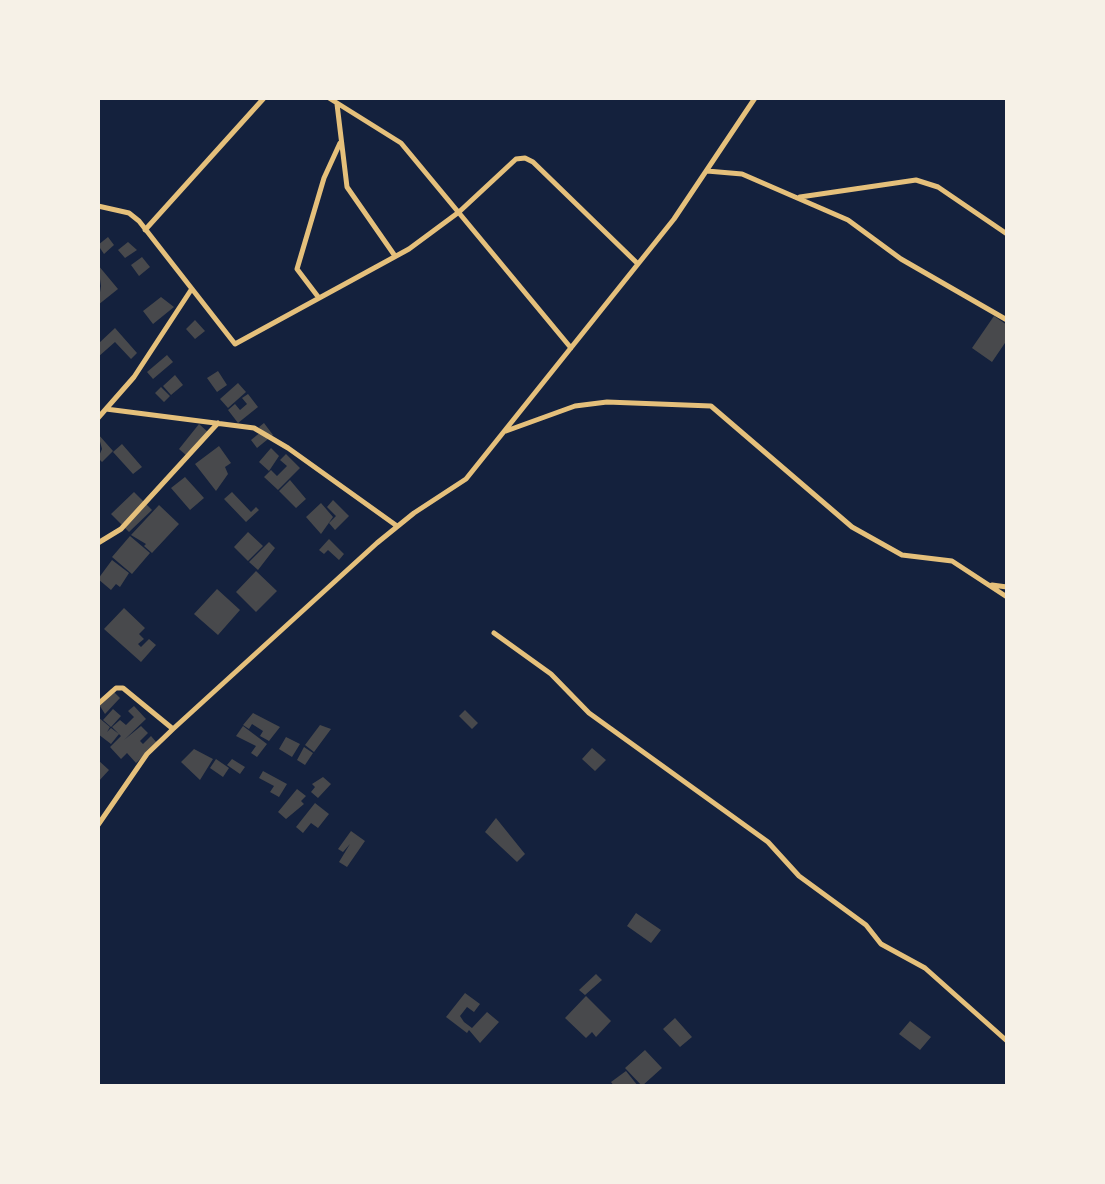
<!DOCTYPE html>
<html>
<head>
<meta charset="utf-8">
<style>
	body { margin:0 }
	#map { position:relative; width:1105px; height:1184px; overflow:hidden; background:#14213d; font-family:Inter,sans-serif }
	canvas { display:block }
	.frame { position:absolute; inset:0; border:100px solid #f6f1e7; pointer-events:none }
</style>
</head>
<body>
<div id="map">
<canvas width="1105" height="1184"></canvas>
<div class="frame"></div>
</div>
<script>
const g = document.querySelector('canvas').getContext('2d');
g.lineJoin = 'round';
function fillPath(path, color) { g.fillStyle = color; g.fill(path, 'evenodd'); }
const shape = rows => new Path2D(rows.map(r => 'M' + r).join(''));
function strokePath(path, color, width, dash) { g.strokeStyle = color; g.lineWidth = width; g.lineCap = dash ? 'butt' : 'round'; g.setLineDash(dash || []); g.stroke(path); }
fillPath(shape([
	[108,237,114,245,104,254,98,245],
	[128,242,137,250,125,258,118,250],
	[142,257,150,267,139,276,131,265],
	[98,265,118,289,98,305,101,286],
	[161,297,174,307,153,324,143,311],
	[994,316,1007,325,1007,340,992,362,972,348],
	[195,320,205,331,195,339,186,329],
	[115,328,137,353,131,359,115,342,98,357,98,344],
	[167,355,173,362,153,379,147,372],
	[218,371,227,385,217,392,207,378],
	[175,375,183,385,171,395,163,386],
	[238,383,246,392,228,408,220,399],
	[161,387,170,396,164,402,155,393],
	[248,394,258,407,238,423,228,410,235,404,240,410,247,404,242,398],
	[264,423,273,435,257,448,251,440,262,431,259,427],
	[199,424,209,433,187,456,179,449],
	[98,434,113,451,102,462,98,458,102,449],
	[122,444,142,467,133,474,113,452],
	[219,446,231,463,225,467,228,474,216,491,195,464],
	[271,448,279,456,269,471,259,462],
	[286,454,300,468,278,490,264,477,271,470,277,476,287,466,280,460],
	[185,477,204,498,190,510,171,488],
	[290,480,306,499,296,508,279,491],
	[134,492,152,510,129,532,111,514],
	[232,492,251,512,256,507,259,510,246,522,224,499],
	[333,500,349,516,335,530,329,523,336,516,327,507],
	[321,503,333,517,321,534,306,517],
	[159,505,179,524,152,553,144,546,146,544,131,535],
	[248,532,263,546,248,561,234,547],
	[130,536,150,553,132,574,112,557],
	[329,539,344,554,339,560,328,550,324,554,319,550],
	[269,542,275,548,258,570,249,562],
	[112,560,129,573,120,587,116,584,111,590,98,579],
	[256,571,277,591,256,612,236,592],
	[217,589,240,610,218,635,194,614],
	[124,608,145,628,139,634,144,639,138,644,141,647,149,639,156,645,141,662,104,629],
	[111,689,120,698,105,714,98,703],
	[134,706,146,719,124,740,141,726,148,733,140,741,143,744,151,736,157,743,136,763,127,753,121,759,110,747,121,736,112,727,120,720,126,725,134,717,128,711],
	[113,709,121,716,111,727,103,720],
	[465,710,478,723,472,729,459,716],
	[253,713,280,727,269,741,260,736,263,731,252,724,249,729,243,725],
	[98,717,110,727,107,732,111,728,119,734,111,744,98,734],
	[320,725,331,729,314,752,305,745],
	[243,726,267,744,257,757,251,753,256,746,236,736],
	[286,737,300,744,292,757,279,749],
	[304,747,313,753,305,765,297,760],
	[592,748,606,760,595,771,582,759],
	[194,749,213,759,200,780,181,762],
	[216,759,229,768,223,777,210,768],
	[232,759,245,767,240,774,227,765],
	[98,760,109,770,98,782],
	[263,771,287,784,279,797,270,792,274,786,259,778],
	[323,777,331,784,318,798,311,792,315,787,312,784],
	[297,789,306,796,301,801,304,804,286,819,278,812],
	[315,803,329,814,318,828,311,823,303,833,296,827],
	[496,818,525,854,517,862,485,832],
	[351,831,365,841,347,867,339,862,350,844,343,852,338,849],
	[636,913,661,930,651,943,627,926],
	[596,974,602,980,585,995,579,990],
	[465,993,480,1004,474,1012,467,1007,460,1016,464,1022,472,1028,487,1012,499,1022,480,1043,469,1030,467,1033,446,1017],
	[586,996,611,1021,596,1037,592,1032,586,1038,565,1018],
	[675,1018,692,1037,680,1047,663,1029],
	[910,1021,931,1037,920,1050,899,1034],
	[645,1050,662,1068,642,1086,625,1068],
	[626,1071,638,1086,614,1086,611,1082]
]), '#48494c');
strokePath(shape([
	[329,98,401,143,571,348],
	[337,104,347,187,395,256],
	[707,171,742,174,848,220,901,259,1007,320],
	[800,197,916,180,938,187,1007,234],
	[98,206,129,213,139,221,235,344,409,249,459,212,516,159,525,158,533,162,638,264],
	[145,230,264,98],
	[319,298,297,269,324,178,340,143],
	[106,409,254,428,288,448,397,526],
	[98,418,134,377,191,290],
	[506,431,575,406,607,402,711,406,852,527,902,555,952,561,1007,597],
	[98,543,121,529,218,423],
	[992,585,1007,587],
	[494,633,551,674,589,713,768,842,799,876,866,925,881,944,925,968,1007,1041],
	[98,704,116,688,123,688,173,729],
	[98,825,147,754,173,729,377,543,414,513,466,479,674,219,755,98]
]), '#e5c07b', 5);
</script>
</body>
</html>
